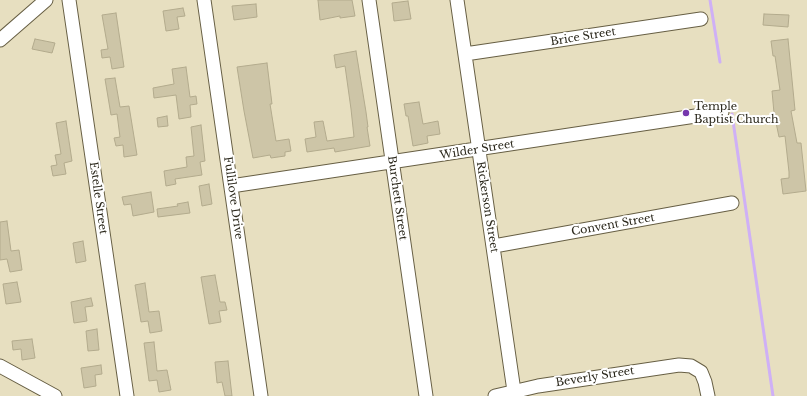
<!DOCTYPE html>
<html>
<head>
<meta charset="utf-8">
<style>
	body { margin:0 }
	canvas { display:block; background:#e7dfc0 }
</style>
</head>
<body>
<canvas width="807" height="396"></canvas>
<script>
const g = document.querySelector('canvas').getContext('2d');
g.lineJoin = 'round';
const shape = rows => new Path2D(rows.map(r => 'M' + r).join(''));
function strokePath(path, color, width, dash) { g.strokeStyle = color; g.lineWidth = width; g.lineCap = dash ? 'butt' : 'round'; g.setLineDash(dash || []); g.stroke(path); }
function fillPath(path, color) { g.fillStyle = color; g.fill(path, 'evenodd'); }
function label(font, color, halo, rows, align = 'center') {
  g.font = font + ' "Libre Baskerville",serif'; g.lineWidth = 4; g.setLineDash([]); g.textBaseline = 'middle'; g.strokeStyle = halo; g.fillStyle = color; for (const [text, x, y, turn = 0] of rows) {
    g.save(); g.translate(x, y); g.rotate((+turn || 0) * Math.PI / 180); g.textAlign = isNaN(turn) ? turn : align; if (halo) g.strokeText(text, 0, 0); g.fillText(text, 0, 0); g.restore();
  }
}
strokePath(shape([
	[710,0,720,62],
	[732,114,773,396]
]), '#cfb0f6', 3);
const building = shape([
	[318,0,352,0,355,16,340,18,340,16,320,20,318,0],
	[408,1,411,19,394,21,392,3,408,1],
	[256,4,257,17,234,20,232,6,256,4],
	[183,8,185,16,177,17,179,29,166,31,163,11,183,8],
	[116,13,124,67,112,69,110,57,102,58,101,50,108,49,102,15,116,13],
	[764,14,789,15,788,27,763,25,764,14],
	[35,39,55,43,52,53,32,49,35,39],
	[788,39,795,110,791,111,797,143,801,143,806,191,783,194,781,179,789,178,789,172,785,136,779,137,774,113,772,91,780,90,775,56,773,56,771,41,788,39],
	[356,51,366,112,368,127,367,127,370,146,335,152,334,148,307,152,305,139,316,137,314,122,323,121,327,141,354,137,351,109,345,66,336,68,334,55,356,51],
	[267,63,272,104,270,104,276,141,289,139,291,151,285,152,285,156,271,158,270,155,253,158,244,111,237,67,267,63],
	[186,67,190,97,196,96,197,104,190,105,191,117,179,119,176,95,154,98,153,88,174,84,172,69,186,67],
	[115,78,120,107,129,106,137,155,124,157,123,145,116,146,114,138,120,137,117,114,111,115,105,79,115,78],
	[419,102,423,124,438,121,440,134,427,136,428,143,413,146,408,116,406,116,404,104,419,102],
	[167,116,168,126,158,127,157,118,167,116],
	[66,121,72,161,64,163,66,174,53,176,51,166,57,165,55,155,61,154,56,123,66,121],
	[201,125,205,161,200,162,202,175,175,179,176,184,166,186,164,171,187,167,186,157,194,156,191,127,201,125],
	[209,184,212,204,202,206,199,186,209,184],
	[151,192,154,212,133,216,131,204,124,205,122,197,151,192],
	[188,202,190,213,158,217,157,209,178,206,177,204,188,202],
	[7,221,11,251,19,250,22,270,10,272,7,259,0,260,0,222,7,221],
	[83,241,86,261,76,263,73,243,83,241],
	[215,275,220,302,225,302,227,310,219,311,221,322,209,324,201,277,215,275],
	[17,282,21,302,6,304,3,284,17,282],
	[145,283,149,312,159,311,162,331,150,333,148,321,141,322,135,285,145,283],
	[91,298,93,306,85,307,87,321,74,323,71,302,91,298],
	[97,329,99,350,88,351,86,331,97,329],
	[32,339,35,358,22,360,21,349,13,350,12,341,32,339],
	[154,342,157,371,167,370,171,390,159,392,157,380,149,381,144,343,154,342],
	[228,361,232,396,225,396,222,382,217,383,215,362,228,361],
	[101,365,102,374,95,375,96,386,84,388,81,368,101,365]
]);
fillPath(building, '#cdc5a7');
strokePath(building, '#b3ab8d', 1);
const minor = shape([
	[69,0,127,396],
	[204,0,261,396],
	[369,0,426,396],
	[457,0,514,391],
	[0,40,46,0],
	[465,54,701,19],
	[231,186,722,112],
	[494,246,732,203],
	[0,366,55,396],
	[495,396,538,386,679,365,691,366,701,372,705,382,708,396]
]);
strokePath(minor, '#675f44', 15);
strokePath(minor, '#fff', 13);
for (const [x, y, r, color] of [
	[686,113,4,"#7537ad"]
]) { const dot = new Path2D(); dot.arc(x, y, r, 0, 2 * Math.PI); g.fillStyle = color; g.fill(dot); strokePath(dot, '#fff', 1.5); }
label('11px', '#2a271b', '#fff', [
	["Brice Street",583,37,-9],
	["Wilder Street",477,150,-9],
	["Estelle Street",98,198,82],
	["Fullilove Drive",233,198,82],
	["Burchett Street",397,198,82],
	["Rickerson Street",487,207,81],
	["Convent Street",613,225,-10],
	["Beverly Street",595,377,-9]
]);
label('11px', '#2a271b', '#fff', [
	["Temple",694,107],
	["Baptist Church",694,120]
], 'left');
</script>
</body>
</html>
